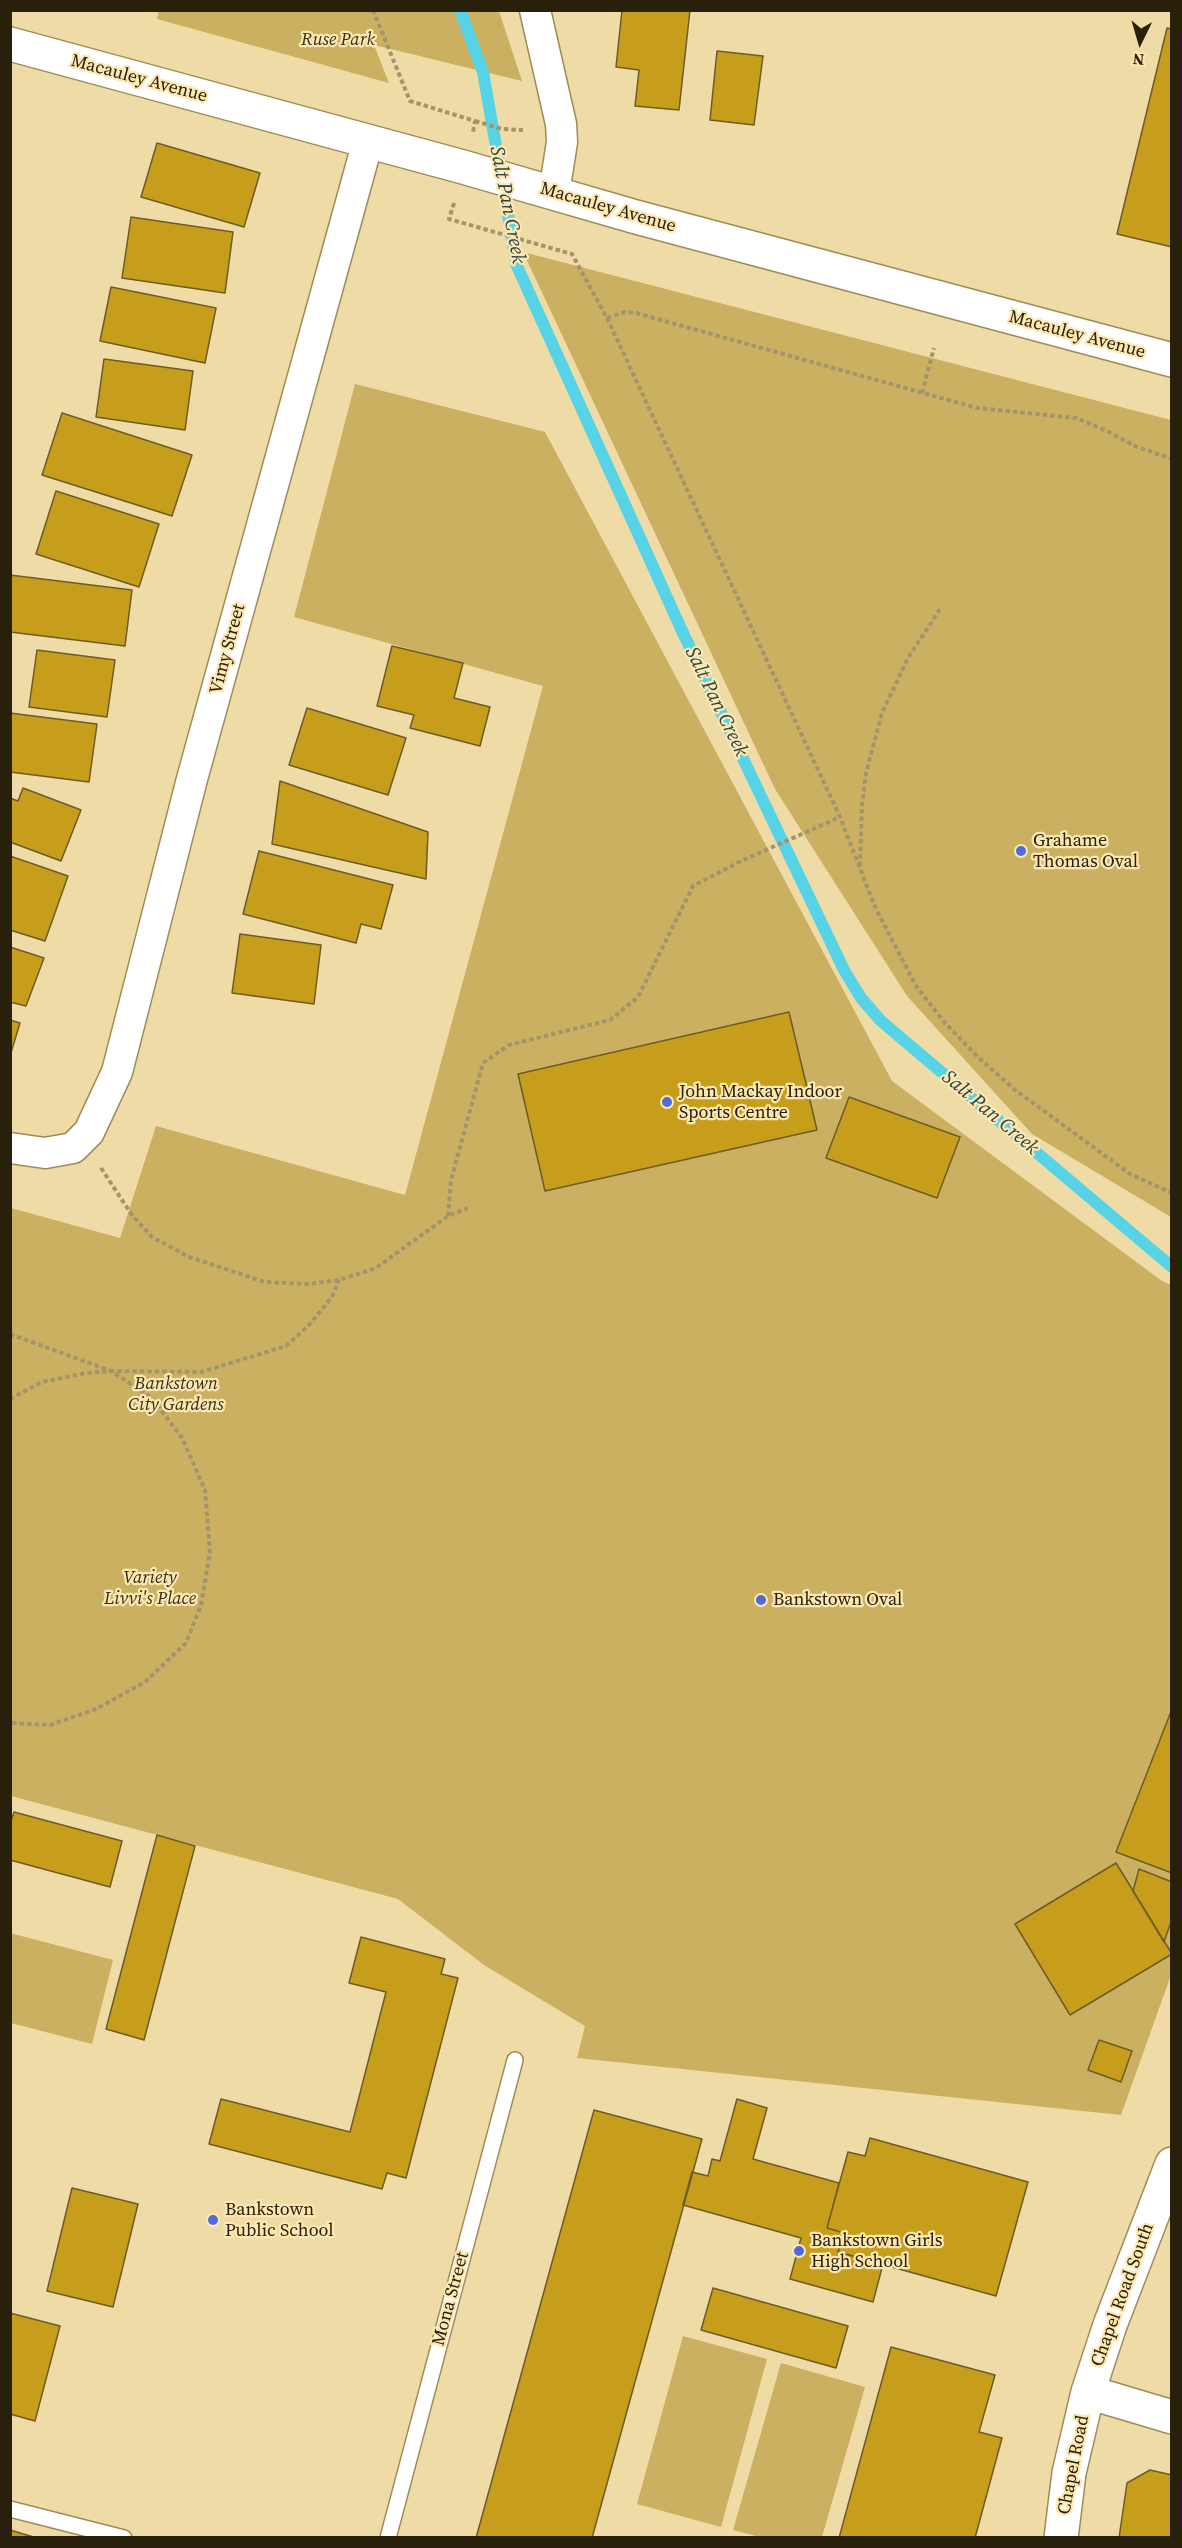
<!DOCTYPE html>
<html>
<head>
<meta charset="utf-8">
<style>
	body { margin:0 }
	#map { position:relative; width:1182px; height:2548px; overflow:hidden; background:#efdba5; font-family:"Source Serif 4",serif }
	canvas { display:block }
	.frame { position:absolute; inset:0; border:12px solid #28200b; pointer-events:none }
	.north { position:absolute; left:1110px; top:12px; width:60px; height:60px; -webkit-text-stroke:4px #fde8b2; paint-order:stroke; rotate:185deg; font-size:16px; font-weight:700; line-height:24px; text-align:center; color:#28200b }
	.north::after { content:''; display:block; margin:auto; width:21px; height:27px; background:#28200b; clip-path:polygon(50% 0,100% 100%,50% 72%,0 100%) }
</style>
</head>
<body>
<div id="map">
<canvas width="1182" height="2548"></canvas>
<div class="frame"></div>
<div class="north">N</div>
</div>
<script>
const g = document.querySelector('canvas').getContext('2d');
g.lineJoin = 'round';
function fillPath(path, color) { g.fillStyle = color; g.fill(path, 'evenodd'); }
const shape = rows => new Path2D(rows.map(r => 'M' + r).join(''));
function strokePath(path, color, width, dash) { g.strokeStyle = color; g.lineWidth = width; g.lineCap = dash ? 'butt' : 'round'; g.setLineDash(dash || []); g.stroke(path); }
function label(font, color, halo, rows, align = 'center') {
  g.font = font + ' "Source Serif 4",serif'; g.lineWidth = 4.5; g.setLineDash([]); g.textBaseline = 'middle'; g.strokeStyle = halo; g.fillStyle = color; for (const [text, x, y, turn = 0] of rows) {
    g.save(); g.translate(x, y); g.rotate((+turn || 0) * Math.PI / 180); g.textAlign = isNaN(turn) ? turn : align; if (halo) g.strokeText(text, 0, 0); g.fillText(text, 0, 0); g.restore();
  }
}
fillPath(shape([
	[159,10,499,11,522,81,374,45,389,83,157,19],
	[523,252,1171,420,1171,1217,1032,1134,907,996,775,789],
	[355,384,545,432,892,1081,1162,1281,1171,1285,1171,1975,1121,2115,577,2058,585,2026,484,1965,398,1899,11,1796,11,1208,120,1238,156,1126,405,1195,543,686,294,617],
	[10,1933,113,1960,92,2044,11,2023],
	[683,2336,767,2359,721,2527,637,2504],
	[781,2363,865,2387,822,2537,760,2537,733,2530]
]), '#ccb062');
strokePath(shape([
	[460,10,483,72,517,266,683,633,844,970,861,998,881,1021,1172,1267]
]), '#57d3e7', 12);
const building = shape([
	[622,10,690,10,679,110,635,106,639,70,616,67,622,10],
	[1167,28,1172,29,1172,247,1117,234,1167,28],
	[717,51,763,56,754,125,710,120,717,51],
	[157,143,260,173,244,227,141,197,157,143],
	[131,217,233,232,225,293,122,278,131,217],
	[111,287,216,308,205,363,100,341,111,287],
	[104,359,193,371,185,430,96,417,104,359],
	[62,413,192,455,172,516,42,475,62,413],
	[56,491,159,524,139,587,36,554,56,491],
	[10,575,132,590,125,646,10,632,10,575],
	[392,646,463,663,454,698,490,707,480,746,410,728,414,715,377,706,392,646],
	[37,650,115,660,107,717,29,707,37,650],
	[307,708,406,738,388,795,289,765,307,708],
	[10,713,97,724,89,782,10,772,10,713],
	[280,781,428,832,426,879,272,844,280,781],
	[23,788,81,810,61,861,10,842,10,798,18,801,23,788],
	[259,851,393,885,381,929,361,924,356,943,243,914,259,851],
	[10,856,68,876,45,941,10,930,10,856],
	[240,934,321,945,314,1004,232,993,240,934],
	[10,947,44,958,26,1006,10,1002,10,947],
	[789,1012,817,1130,545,1191,518,1074,789,1012],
	[10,1020,20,1023,10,1056,10,1020],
	[849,1097,960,1137,937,1198,826,1158,849,1097],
	[1172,1709,1172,1873,1116,1852,1172,1709],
	[14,1812,122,1841,110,1887,10,1860,10,1824,14,1812],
	[157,1835,195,1846,144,2040,106,2029,157,1835],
	[1116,1863,1172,1954,1070,2015,1015,1924,1116,1863],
	[1139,1869,1172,1882,1172,1919,1164,1942,1133,1891,1139,1869],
	[361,1937,445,1959,441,1974,458,1978,406,2178,387,2173,382,2189,209,2144,221,2099,350,2132,386,1992,349,1983,361,1937],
	[1099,2040,1132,2051,1121,2082,1088,2070,1099,2040],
	[737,2099,767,2108,753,2159,839,2183,827,2228,844,2233,838,2252,883,2264,873,2302,790,2279,801,2238,683,2205,692,2172,708,2176,712,2159,720,2161,737,2099],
	[594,2110,702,2139,592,2538,476,2538,594,2110],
	[870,2138,1028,2182,996,2296,838,2252,844,2233,827,2228,848,2152,865,2156,870,2138],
	[72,2188,138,2204,113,2307,47,2291,72,2188],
	[713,2288,848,2326,836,2368,701,2330,713,2288],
	[10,2313,60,2326,35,2421,10,2414,10,2313],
	[891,2347,995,2375,979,2432,1002,2438,975,2538,839,2538,891,2347],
	[1150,2470,1172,2475,1172,2538,1119,2538,1127,2483,1150,2470],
	[10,2530,37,2538,10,2538,10,2530]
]);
fillPath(building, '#c69e1b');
strokePath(building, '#6d5b28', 1.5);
const lane = shape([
	[10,2509,124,2538],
	[388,2538,515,2060]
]);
const street = shape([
	[535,10,561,124,562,142,554,193],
	[10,1148,45,1153,73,1148,89,1132,117,1072,192,779,368,141]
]);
const secondary = shape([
	[10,44,463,167,636,217,1172,360],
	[1088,2392,1172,2417],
	[1061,2538,1069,2473,1088,2392,1110,2325,1172,2164]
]);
strokePath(lane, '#9e8b57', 18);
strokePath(street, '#9e8b57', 33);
strokePath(secondary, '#9e8b57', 36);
strokePath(shape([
	[373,10,410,101,475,121,473,132],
	[475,121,502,129,523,130],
	[454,203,449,219,572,254,607,318,840,817,875,907,916,986,945,1023,978,1057,1014,1089,1130,1174,1172,1193],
	[607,318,625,312,636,313,977,408,1076,418,1105,430,1135,446,1172,459],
	[922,393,934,348],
	[860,866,862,806,866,773,882,713,908,658,940,609],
	[101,1168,132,1215,152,1237,189,1257,265,1282,308,1284,339,1280,376,1268,448,1216,468,1208],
	[448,1216,451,1180,483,1063,509,1045,610,1020,638,997,693,886,739,862,840,817],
	[10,1334,111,1371,152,1398,182,1438,205,1490,210,1552,201,1605,186,1643,145,1682,96,1709,50,1725,10,1723],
	[10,1399,42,1382,86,1373,111,1371,201,1372,286,1346,310,1324,332,1297,339,1280]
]), '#a4946b', 4, [4.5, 3]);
strokePath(lane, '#fff', 15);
strokePath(street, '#fff', 30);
strokePath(secondary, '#fff', 33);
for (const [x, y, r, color] of [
	[1021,851,6,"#4f6adf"],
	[667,1102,6,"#4f6adf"],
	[761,1600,6,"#4f6adf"],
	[213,2220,6,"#4f6adf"],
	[799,2251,6,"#4f6adf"]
]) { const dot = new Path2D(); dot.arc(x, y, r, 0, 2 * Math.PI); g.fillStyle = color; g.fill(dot); strokePath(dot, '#fde8b2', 2); }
label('italic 18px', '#352e1a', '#fde8b2', [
	["Ruse Park",338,40],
	["Bankstown",176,1384],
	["City Gardens",176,1405],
	["Variety",150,1578],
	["Livvi's Place",150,1599]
]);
label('18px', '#28200b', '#fde8b2', [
	["Macauley Avenue",139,79,15],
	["Macauley Avenue",608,208,16],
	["Macauley Avenue",1077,335,15],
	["Vimy Street",228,649,-75],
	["Chapel Road South",1123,2295,-70],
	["Mona Street",451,2299,-75],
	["Chapel Road",1074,2465,-79]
]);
label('18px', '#28200b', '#fde8b2', [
	["Grahame",1033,841],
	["Thomas Oval",1033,862],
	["John Mackay Indoor",679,1092],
	["Sports Centre",679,1113],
	["Bankstown Oval",773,1600],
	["Bankstown",225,2210],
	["Public School",225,2231],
	["Bankstown Girls",811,2241],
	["High School",811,2262]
], 'left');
label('italic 20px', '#294449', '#fde8b2', [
	["Salt Pan Creek",507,205,79],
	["Salt Pan Creek",716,702,64],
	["Salt Pan Creek",990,1113,40]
]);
</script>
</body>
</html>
